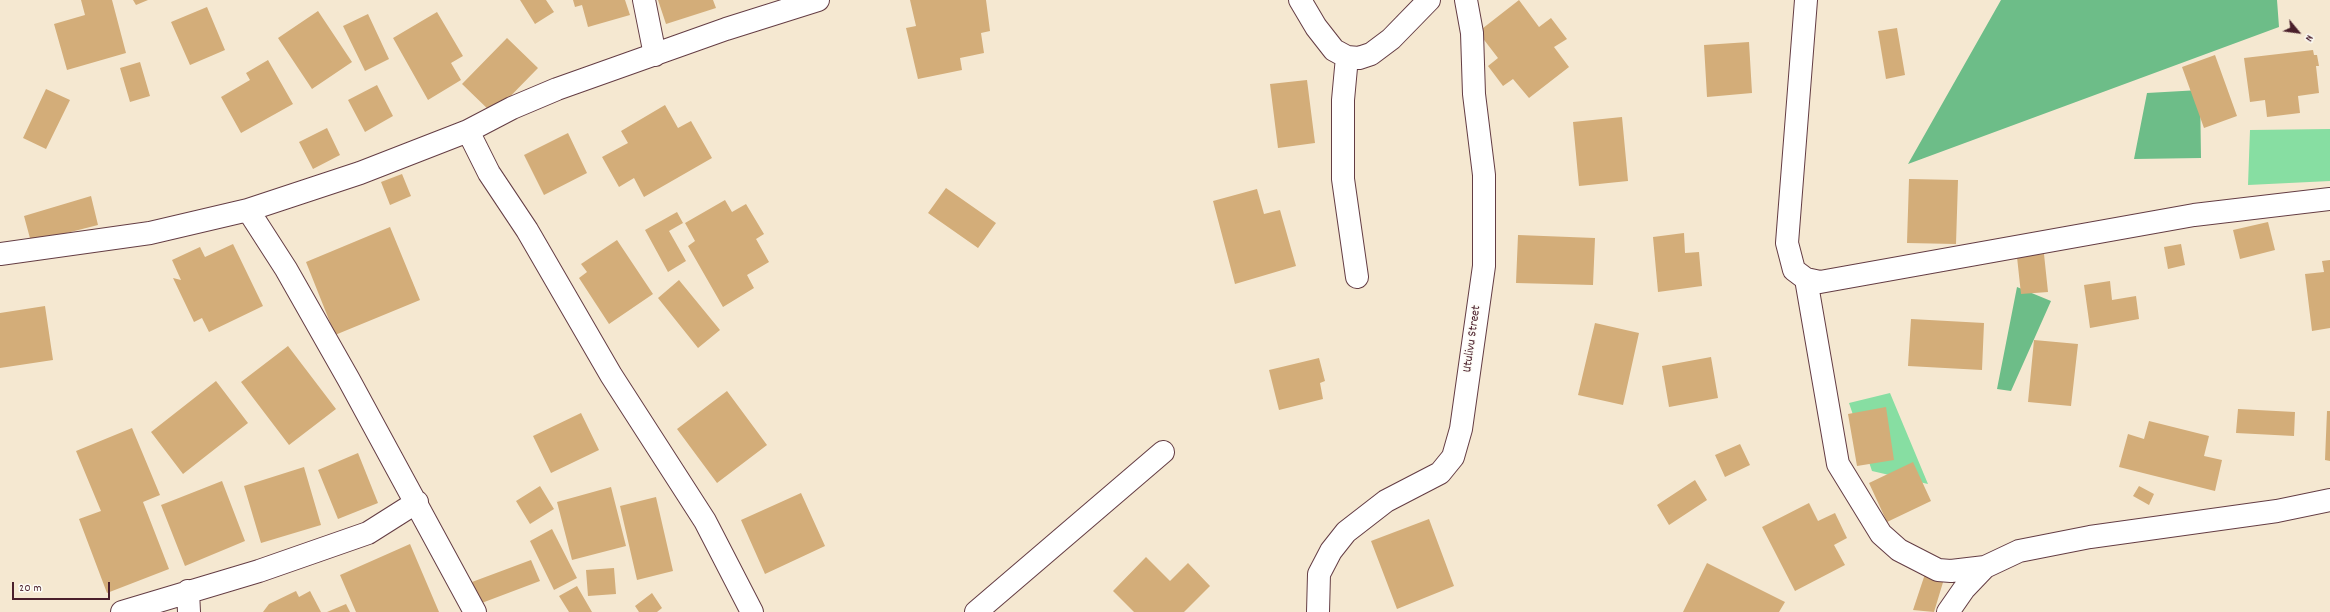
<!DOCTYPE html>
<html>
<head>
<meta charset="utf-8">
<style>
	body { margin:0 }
	#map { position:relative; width:2330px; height:612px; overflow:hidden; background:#f5e8d1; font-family:Dekko,sans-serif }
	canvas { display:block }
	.north { position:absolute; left:2278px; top:12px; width:40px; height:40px; -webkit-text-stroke:3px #fdfcf7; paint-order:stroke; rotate:119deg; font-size:11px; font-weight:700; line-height:16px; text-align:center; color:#4a1f2b }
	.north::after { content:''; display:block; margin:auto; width:14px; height:18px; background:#4a1f2b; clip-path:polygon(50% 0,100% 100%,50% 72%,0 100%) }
	.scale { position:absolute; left:12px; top:582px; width:98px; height:18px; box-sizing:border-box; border:2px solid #4a1f2b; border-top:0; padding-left:5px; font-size:12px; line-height:14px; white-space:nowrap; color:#4a1f2b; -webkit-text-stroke:3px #fdfcf7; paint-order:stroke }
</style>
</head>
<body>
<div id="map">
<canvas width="2330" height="612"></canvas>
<div class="north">N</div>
<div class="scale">20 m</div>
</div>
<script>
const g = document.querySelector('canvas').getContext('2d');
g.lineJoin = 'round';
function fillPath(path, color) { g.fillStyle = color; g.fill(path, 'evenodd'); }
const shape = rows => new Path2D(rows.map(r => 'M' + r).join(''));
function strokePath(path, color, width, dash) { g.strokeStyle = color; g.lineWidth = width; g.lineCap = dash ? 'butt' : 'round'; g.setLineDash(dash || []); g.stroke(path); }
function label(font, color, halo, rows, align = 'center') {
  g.font = font + ' Dekko,sans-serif'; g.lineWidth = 3; g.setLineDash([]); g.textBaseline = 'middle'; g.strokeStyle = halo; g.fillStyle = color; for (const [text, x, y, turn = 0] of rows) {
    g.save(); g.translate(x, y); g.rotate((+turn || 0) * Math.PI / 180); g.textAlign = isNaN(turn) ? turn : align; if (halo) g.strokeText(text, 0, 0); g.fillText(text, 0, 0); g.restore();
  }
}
fillPath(shape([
	[2330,129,2330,181,2248,185,2250,130],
	[1890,393,1928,484,1872,471,1849,403]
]), '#87dea2');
fillPath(shape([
	[2001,0,2277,0,2279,27,1908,164],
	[2200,90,2201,158,2134,159,2147,93],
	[2017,287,2051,301,2011,391,1997,389]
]), '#6dbd88');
fillPath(shape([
	[81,0,112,0,126,53,67,70,54,24,85,15],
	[133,0,148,0,136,5],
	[520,0,546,0,554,12,535,24],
	[573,0,625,0,630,15,588,27,582,5,575,7],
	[658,0,713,0,716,8,666,24],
	[910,0,986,0,990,31,981,33,984,53,960,58,962,70,918,79,906,28,916,26],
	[1519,0,1539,27,1551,18,1567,39,1554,47,1569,67,1529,98,1513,79,1503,86,1488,66,1498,58,1478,32],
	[207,7,225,50,190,65,171,22],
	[318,11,352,62,312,89,278,38],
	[437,12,463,56,451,63,461,80,428,100,393,38],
	[368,14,389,59,365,71,343,26],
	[1897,28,1905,75,1886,79,1878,31],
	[507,38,538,68,493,114,462,84],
	[1749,42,1752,93,1707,97,1704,45],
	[2313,50,2314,55,2317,55,2319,66,2316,66,2319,93,2298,96,2300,113,2267,117,2265,100,2250,102,2244,58],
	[2215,55,2237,116,2204,128,2182,67],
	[268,60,293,104,241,133,221,97,250,80,246,73],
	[140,62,150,96,130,102,120,68],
	[1307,80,1315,143,1278,148,1270,84],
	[377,85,393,116,365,132,348,100],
	[46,89,70,100,46,149,23,138],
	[665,105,678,128,691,121,712,158,644,197,634,178,619,187,602,157,628,143,621,131],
	[1622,117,1628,181,1579,186,1573,122],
	[327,128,340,155,313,169,299,142],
	[568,133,587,173,544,195,524,155],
	[402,174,411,196,390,205,381,182],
	[1909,179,1958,180,1956,244,1907,243],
	[946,188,996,223,978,248,928,213],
	[1257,189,1264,214,1280,210,1296,266,1235,284,1213,201],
	[91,196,98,225,31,242,24,216],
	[725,200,732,212,746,204,764,234,756,239,769,262,747,275,754,288,723,307,688,246,695,241,685,223],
	[677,212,683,223,669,231,686,261,668,272,645,230],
	[2268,222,2275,250,2240,259,2233,230],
	[390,227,420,300,335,335,306,262],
	[1684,233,1685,253,1699,252,1702,286,1658,292,1653,237],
	[1518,235,1595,238,1593,285,1516,283],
	[617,240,653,294,609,324,579,278,587,272,581,264],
	[233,244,263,306,209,332,202,318,194,322,173,278,181,280,172,260,200,247,205,257],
	[2181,244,2185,265,2168,269,2164,247],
	[2044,254,2048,292,2021,294,2017,257],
	[2330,260,2330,328,2312,331,2305,274,2324,272,2322,261],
	[679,280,720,330,698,348,658,298],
	[2110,281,2112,300,2136,296,2139,319,2090,328,2084,285],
	[45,306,53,360,0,368,0,313],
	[1911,319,1984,323,1982,370,1908,366],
	[1595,323,1639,333,1623,405,1578,395],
	[2034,340,2078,344,2071,406,2028,402],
	[288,346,336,409,289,445,241,382],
	[1711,357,1718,398,1669,407,1662,366],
	[1319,358,1325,381,1320,383,1323,399,1279,410,1269,370],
	[216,381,248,423,183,474,151,432],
	[727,391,767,445,717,483,677,429],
	[1886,407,1894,460,1857,466,1848,414],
	[2238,409,2295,412,2294,436,2236,433],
	[2327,411,2330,411,2330,461,2325,460],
	[581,413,599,450,551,473,533,436],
	[2149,421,2209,436,2204,456,2222,460,2215,491,2119,467,2128,434,2144,439],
	[132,428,160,495,143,502,169,569,107,593,79,519,101,511,76,451],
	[1740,444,1750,465,1725,477,1715,455],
	[358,453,378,503,338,519,318,470],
	[1913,462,1931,501,1887,522,1869,483],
	[304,467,321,525,261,543,244,486],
	[1695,480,1707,500,1669,525,1657,505],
	[222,481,245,541,185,566,161,505],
	[540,486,554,509,530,524,516,501],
	[2139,486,2154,494,2149,505,2133,496],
	[611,487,626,546,572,560,557,502],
	[801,493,825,546,765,574,741,520],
	[656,497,673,571,637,580,620,506],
	[1809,503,1818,521,1835,513,1847,538,1834,545,1845,565,1795,591,1762,527],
	[1429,519,1454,586,1397,609,1371,541],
	[552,529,577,578,554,590,530,541],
	[410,544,439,612,356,612,340,575],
	[1146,557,1170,581,1188,563,1210,586,1184,612,1134,612,1113,591],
	[531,560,540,581,479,604,472,582],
	[1707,563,1785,602,1779,612,1683,612],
	[614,568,616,594,588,596,586,570],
	[1925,574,1944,579,1934,612,1913,610],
	[577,586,592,612,569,612,559,596],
	[296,591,299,597,310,591,321,612,263,612,269,604],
	[652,593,662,608,657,612,639,612,635,606],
	[346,604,350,612,327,612]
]), '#d3ad79');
const street = shape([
	[644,0,655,55],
	[1300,0,1316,27,1334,50,1347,57,1359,58,1371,54,1391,39,1429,0],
	[1806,0,1787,243,1794,270,1806,279,1820,282,2194,215,2330,199],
	[1347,57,1343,100,1343,179,1357,277],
	[468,131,489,173,527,230,611,375,705,521,752,612],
	[248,210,286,269,349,380,475,612],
	[0,254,150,233,248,210,360,173,468,131,512,108,557,89,726,29,818,0],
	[1806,279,1838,464,1881,534,1899,550,1938,570,1951,571,1985,567],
	[188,591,189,612],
	[122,612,259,571,368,533,417,502],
	[976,612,1163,452],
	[1318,612,1319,574,1331,551,1346,532,1386,501,1440,473,1453,457,1461,429,1484,266,1484,175,1474,94,1472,33,1466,0],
	[1948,612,1964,589,1985,567,2019,551,2090,537,2277,511,2330,500]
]);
strokePath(street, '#643d44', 24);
strokePath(street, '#fff', 22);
label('13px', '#4a1f2b', '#fdfcf7', [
	["Utulivu Street",1473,339,-82]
]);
</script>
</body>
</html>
